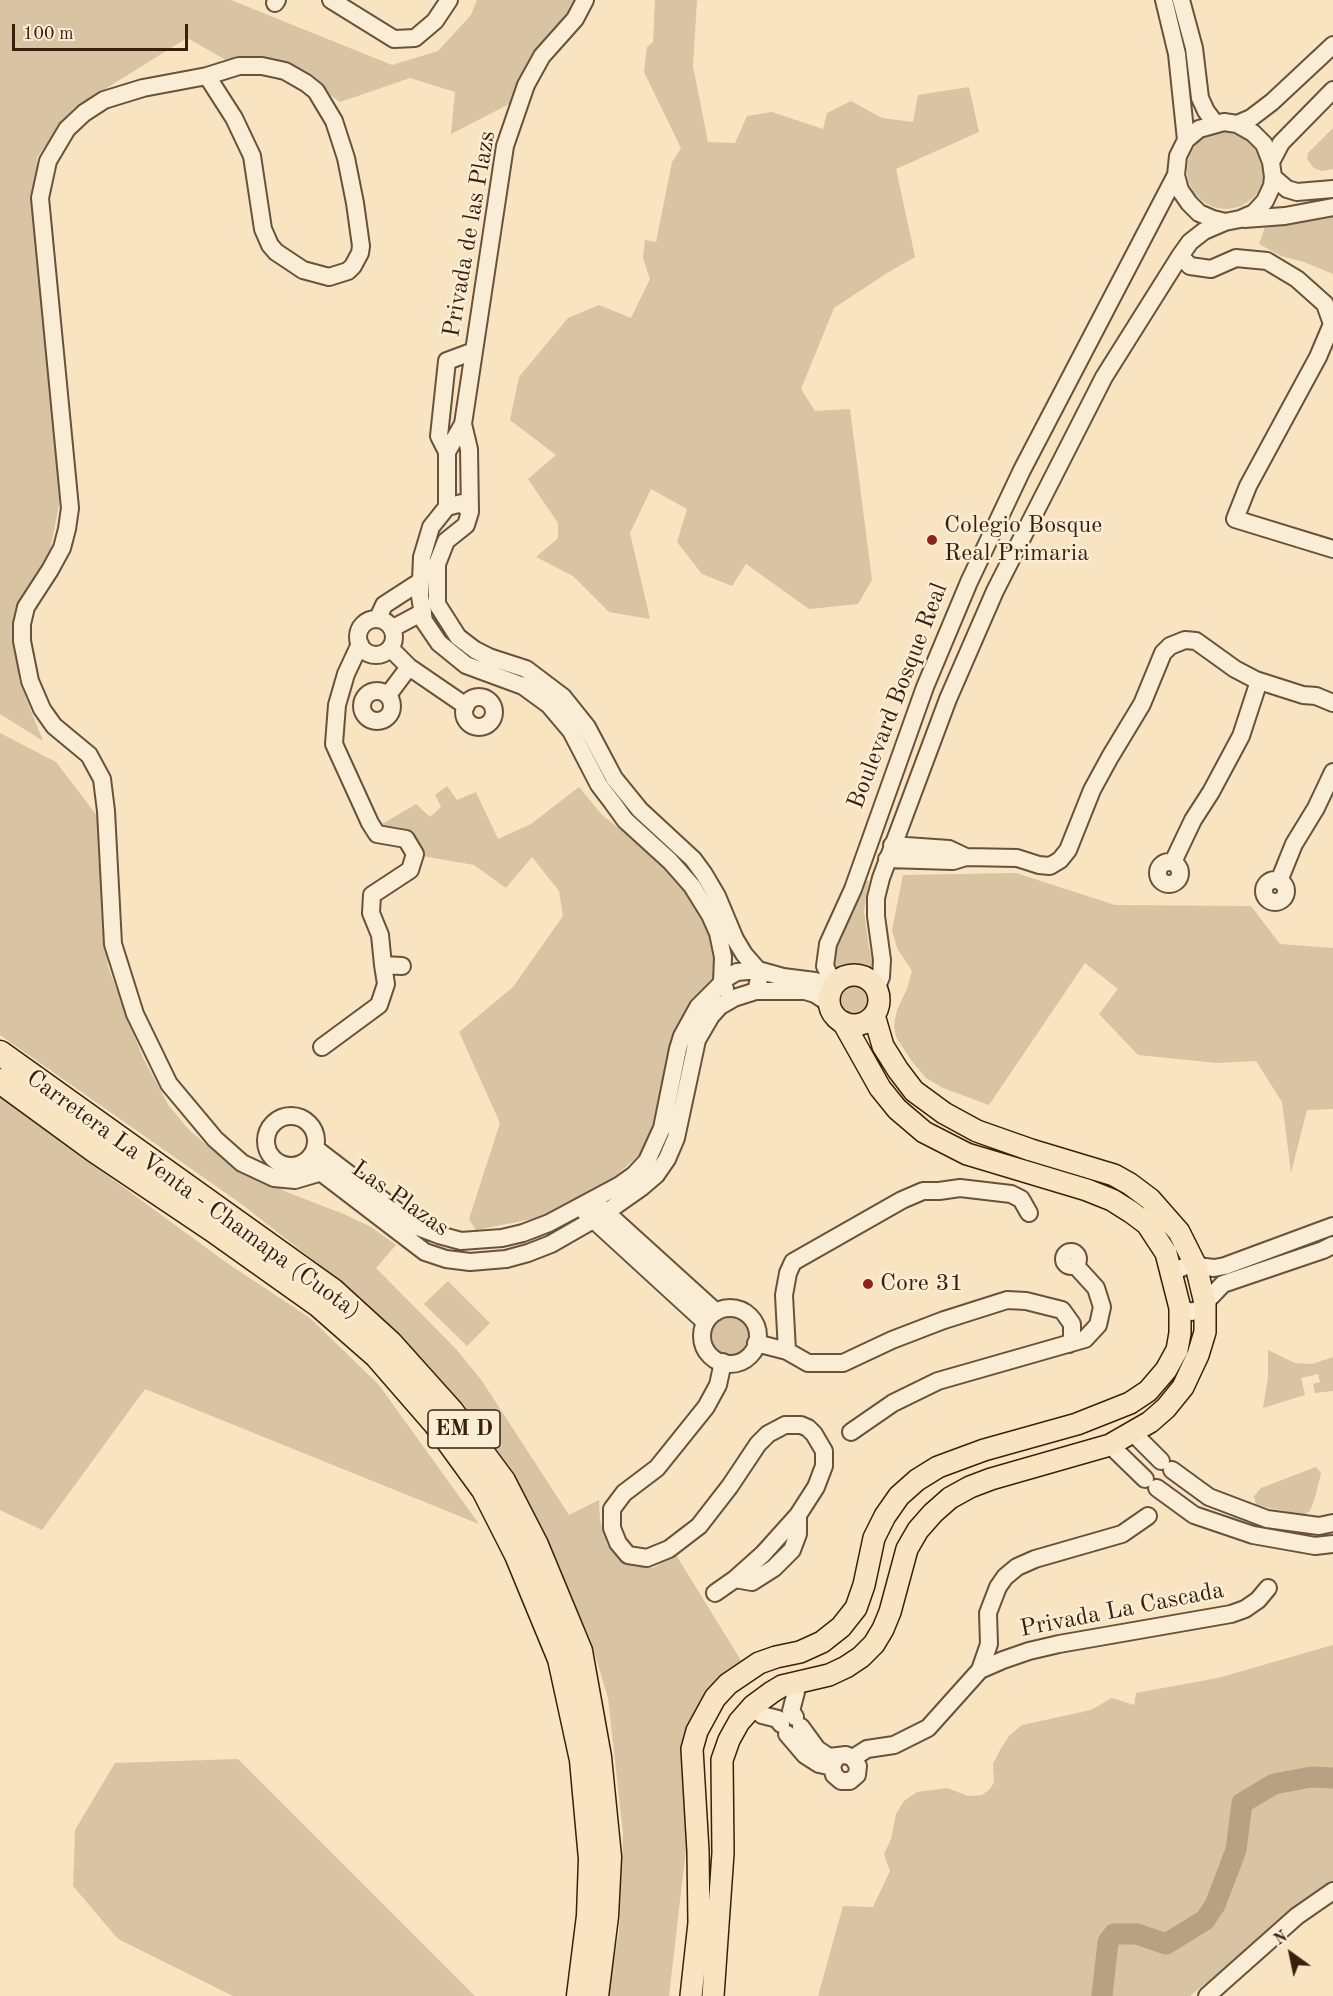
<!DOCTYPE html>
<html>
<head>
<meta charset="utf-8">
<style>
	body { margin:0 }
	#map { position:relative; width:1333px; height:1996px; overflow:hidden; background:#f8e4c0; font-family:"Old Standard TT",serif }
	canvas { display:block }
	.north { position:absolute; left:1261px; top:1924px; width:60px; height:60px; -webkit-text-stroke:4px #faedd6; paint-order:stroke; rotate:327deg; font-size:16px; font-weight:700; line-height:24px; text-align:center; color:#39200d }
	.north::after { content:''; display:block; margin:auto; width:21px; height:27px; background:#39200d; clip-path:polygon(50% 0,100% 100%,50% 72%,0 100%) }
	.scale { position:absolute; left:12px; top:24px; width:176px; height:27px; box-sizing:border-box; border:3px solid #39200d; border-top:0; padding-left:8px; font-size:18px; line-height:21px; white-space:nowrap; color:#39200d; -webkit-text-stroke:4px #faedd6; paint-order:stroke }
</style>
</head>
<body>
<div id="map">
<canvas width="1333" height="1996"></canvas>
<div class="north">N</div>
<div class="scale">100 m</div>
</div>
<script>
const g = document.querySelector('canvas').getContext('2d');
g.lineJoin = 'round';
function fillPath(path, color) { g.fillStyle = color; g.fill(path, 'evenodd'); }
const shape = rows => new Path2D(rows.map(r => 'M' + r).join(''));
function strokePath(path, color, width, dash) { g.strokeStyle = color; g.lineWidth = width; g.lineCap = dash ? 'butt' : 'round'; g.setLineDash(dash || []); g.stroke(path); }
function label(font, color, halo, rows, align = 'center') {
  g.font = font + ' "Old Standard TT",serif'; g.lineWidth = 5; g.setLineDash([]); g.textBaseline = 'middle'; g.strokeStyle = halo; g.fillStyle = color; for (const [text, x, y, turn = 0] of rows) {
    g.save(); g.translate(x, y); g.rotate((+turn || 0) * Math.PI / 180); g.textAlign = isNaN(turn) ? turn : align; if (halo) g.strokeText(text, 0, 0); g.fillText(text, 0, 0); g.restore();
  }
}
fillPath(shape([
	[0,0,231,0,392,65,438,51,471,15,477,0,580,0,513,102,451,134,455,92,410,78,340,102,291,66,226,60,187,38,73,109,37,157,61,496,50,550,17,607,19,681,43,741,0,714],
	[655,0,697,0,693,66,708,142,735,143,747,116,772,112,823,129,827,113,851,101,882,118,913,122,918,95,969,87,979,132,896,169,915,257,887,273,834,308,801,389,815,411,850,409,872,580,858,604,809,609,746,564,732,586,702,574,677,542,687,509,651,489,630,533,650,619,609,612,573,576,536,557,558,538,558,523,528,479,556,455,510,420,519,377,568,318,599,305,631,318,650,279,643,258,645,240,656,242,672,162,681,148,644,72,647,47,653,42],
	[1333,128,1333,169,1322,171,1314,168,1310,163,1307,159,1308,153],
	'1187 170a39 39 0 1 1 78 0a39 39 0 1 1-78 0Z',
	[1333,215,1333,274,1304,262,1281,256,1259,244,1265,227],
	[0,733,56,762,98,817,102,856,101,911,108,967,143,1058,169,1106,190,1131,230,1164,289,1193,346,1215,371,1227,396,1245,376,1268,456,1349,482,1381,569,1515,599,1500,600,1520,607,1544,618,1558,633,1565,653,1568,676,1555,742,1662,686,1743,686,1849,669,1996,607,1996,619,1932,623,1833,608,1698,591,1641,560,1573,407,1347,373,1310,340,1281,240,1203,0,1035],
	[447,786,457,800,476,792,498,839,531,824,579,787,602,815,653,855,687,888,712,932,717,978,682,1017,645,1150,607,1183,547,1216,476,1230,469,1219,500,1123,459,1032,513,987,563,916,559,891,532,857,506,888,474,865,422,856,379,826,416,804,430,817,441,807,435,795],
	[1016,873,1115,905,1251,906,1280,944,1333,948,1333,1109,1307,1110,1291,1173,1282,1102,1256,1061,1217,1063,1138,1055,1099,1014,1118,989,1085,963,989,1105,943,1088,926,1078,911,1060,896,1037,894,1025,897,1010,907,989,912,971,897,948,892,930,903,875],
	[862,880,869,881,864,911,869,948,874,966,873,979,862,971,851,968,832,969,833,956,844,933],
	'833 998a19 19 0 1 1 38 0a19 19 0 1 1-38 0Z',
	[0,1097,227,1263,310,1318,379,1385,479,1524,145,1389,42,1530,0,1510],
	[448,1281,490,1323,467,1346,424,1304],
	'706 1336a24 24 0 1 1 48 0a24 24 0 1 1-48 0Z',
	[1268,1350,1295,1363,1312,1364,1333,1357,1333,1391,1315,1393,1313,1384,1320,1382,1318,1374,1301,1378,1305,1395,1263,1408,1268,1377],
	[1316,1467,1321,1473,1315,1498,1310,1511,1303,1515,1256,1505,1254,1496,1261,1488],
	[1333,1645,1333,1881,1190,1996,818,1996,843,1906,873,1907,890,1871,884,1854,891,1839,896,1814,904,1801,917,1792,947,1788,968,1796,982,1795,990,1789,994,1782,993,1764,1000,1750,1009,1736,1022,1725,1091,1710,1112,1698,1134,1705,1136,1693,1218,1678],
	[238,1759,475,1996,233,1996,118,1939,73,1886,75,1830,115,1763]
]), '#d8c3a2');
strokePath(shape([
	[1102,1996,1108,1942,1114,1934,1137,1934,1166,1944,1205,1920,1215,1905,1236,1850,1242,1803,1274,1784,1311,1777,1333,1778]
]), '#b7a183', 21);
const minor = shape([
	[331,0,394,39,415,38,435,21,449,0],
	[585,0,575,19,542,56,526,85,505,146,463,424,469,449,470,512,466,525,446,541,437,564,437,604,458,637,475,650,489,657,526,669,563,697,587,727,614,778,640,810,693,859,704,874,717,896,735,939,744,954,758,970,759,979,756,991],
	[1164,0,1177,54,1186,140],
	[1181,0,1194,48,1200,98,1206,111,1215,123],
	[275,3,277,0],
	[207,76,234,118,252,156,263,229,270,245,276,252,303,270,329,277,348,271,353,266,360,253,361,246,355,203,346,158,334,121,316,91,306,83,285,71,262,66,239,66,207,76,143,88,104,100,84,113,67,129,48,161,40,198,70,508,67,529,62,548,50,570,26,607,22,624,22,641,30,681,42,709,54,726,89,755,102,779,106,811,113,944,135,1014,169,1084,215,1139,242,1163,274,1178,295,1180,322,1172],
	[1237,124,1251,118,1272,102,1333,45],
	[1271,162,1281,143,1333,90],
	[1273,177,1287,189,1297,192,1333,189],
	[1244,219,1285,216,1333,207],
	[1180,256,1190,266,1211,269,1236,258,1267,261,1297,279,1325,304,1332,324,1318,357,1248,486,1235,519,1333,549],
	[447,452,439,436,447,361,474,351],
	[447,507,447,452,463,424],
	[470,512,462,503,447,507,431,527,422,557,421,581,420,596,424,621,439,643,466,665,523,686,549,705,571,731,599,785,612,802,625,820,670,861,692,886,710,915,718,933,723,957,722,982,725,989],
	[378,618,384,605,421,581],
	'358 637a18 18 0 1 1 36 0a18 18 0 1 1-36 0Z',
	[393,628,423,612],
	[360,644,346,674,337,705,334,744,370,823,377,834,406,839,415,854,410,870,372,895,371,913,380,935,383,965,402,966],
	[390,648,409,667,466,706],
	'362 706a15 15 0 1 1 30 0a15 15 0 1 1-30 0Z',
	[388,695,409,667],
	'464 712a15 15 0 1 1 30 0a15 15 0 1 1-30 0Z',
	[892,845,949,849,966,857],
	[887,859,953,861,966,857,1017,858,1039,865,1050,866,1060,860,1068,850,1092,790,1110,757,1142,704,1163,653,1170,646,1185,640,1196,641,1235,669,1256,680,1303,695,1316,696,1333,703],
	[1173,862,1193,820,1211,792,1241,736,1259,681],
	'1158 873a11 11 0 1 1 22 0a11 11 0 1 1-22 0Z',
	'1264 891a11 11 0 1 1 22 0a11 11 0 1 1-22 0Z',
	[1279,881,1294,844,1316,808,1333,772],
	[834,985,825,966,828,944,853,889,925,687,969,582,1022,470,1176,175],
	[876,989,881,977,882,960,876,916,876,898,881,878,948,699,995,591,1104,377,1180,256,1190,242,1204,231,1225,222,1240,219,1254,213,1265,201,1272,186,1273,177,1271,162,1264,144,1253,133,1237,124,1224,122,1199,129,1186,140,1178,156,1176,175,1180,190,1189,203,1199,213,1213,219,1225,222],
	[322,1047,379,1005,386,984,383,965],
	'266 1141a25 25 0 1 1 50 0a25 25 0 1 1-50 0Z',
	[315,1148,418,1227,439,1235,461,1241,502,1238,523,1233,549,1223,620,1185,634,1175,647,1161,662,1128,678,1049,682,1036,698,1007,728,977,737,972,758,970,783,977,815,981,832,988],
	[306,1161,425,1252,446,1259,470,1262,506,1259,528,1253,551,1244,605,1213,642,1187,656,1175,667,1159,676,1138,697,1040,711,1016,720,1006,734,998,756,991,805,991,815,994,829,1003],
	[598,1205,716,1312],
	[585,1212,705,1322],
	'1064 1259a7 7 0 1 1 14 0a7 7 0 1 1-14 0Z',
	[1170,1273,1188,1265,1214,1268,1225,1266,1333,1226],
	[1180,1308,1192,1312,1199,1309,1223,1284,1323,1250,1333,1245],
	'702 1336a28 28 0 1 1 56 0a28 28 0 1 1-56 0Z',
	[756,1343,787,1351,808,1363,843,1363,892,1340,944,1320,1007,1300,1026,1301,1062,1310,1072,1324,1072,1338,1069,1344],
	[787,1351,784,1295,788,1273,793,1262,902,1200,923,1191,939,1191,960,1188,1011,1194,1021,1199,1029,1213],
	[851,1432,893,1403,938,1381,1085,1339,1098,1325,1102,1307,1096,1288,1075,1265],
	[1133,1433,1161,1461],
	[1110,1445,1145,1479],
	[1172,1470,1209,1497,1267,1519,1319,1526,1333,1523],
	[1157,1488,1194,1515,1253,1535,1315,1546,1333,1544],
	[735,1579,752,1582,774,1568,792,1550,798,1534,798,1515],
	[715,1593,735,1579,763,1554,798,1515,816,1487,824,1466,824,1451,814,1434,808,1428,801,1425,785,1425,768,1434,758,1444,730,1486,699,1526,669,1549,647,1558,628,1555,618,1543,612,1528,612,1509,624,1493,657,1468,706,1407,718,1385,723,1362],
	[980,1670,989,1644,988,1613,998,1587,1005,1577,1017,1567,1035,1559,1122,1534,1148,1516],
	[753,1706,762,1715,778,1719,781,1724],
	[795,1717,791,1711,796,1692,796,1682],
	[801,1727,817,1749,829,1757,846,1755,853,1758,858,1766,857,1775,850,1781,841,1781,834,1775,832,1766,837,1756],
	[787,1734,805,1755,819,1764,828,1766],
	[853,1758,867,1749,894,1745,928,1728,980,1670,1003,1660,1029,1651,1059,1644,1231,1614,1245,1609,1258,1600,1268,1588],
	[1207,1996,1297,1916,1333,1891]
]);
const major = shape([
	'829 1000a25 25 0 1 1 50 0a25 25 0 1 1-50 0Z',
	[691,1996,699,1923,698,1851,692,1749,697,1731,715,1698,728,1684,759,1663,776,1657,800,1652,822,1642,841,1627,856,1608,864,1585,874,1538,885,1516,899,1496,917,1480,938,1467,984,1450,1077,1424,1130,1403,1148,1391,1166,1370,1177,1350,1180,1333,1180,1308,1166,1253,1147,1224,1131,1212,1112,1200,1087,1190,967,1154,924,1132,897,1109,880,1088,843,1022],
	[713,1996,723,1853,722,1760,729,1740,739,1722,753,1706,772,1692,782,1686,829,1675,846,1667,861,1657,874,1644,883,1629,890,1612,907,1549,918,1530,933,1513,950,1498,970,1487,991,1479,1110,1445,1150,1422,1166,1408,1183,1387,1198,1355,1205,1332,1205,1303,1196,1266,1179,1232,1150,1199,1130,1184,1114,1175,1031,1150,977,1131,944,1113,914,1091,898,1070,883,1046,874,1015]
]);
const highway = shape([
	[0,1053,333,1291,390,1343,451,1411,503,1481,536,1545,580,1651,599,1757,609,1857,606,1916,596,1996],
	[0,1081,96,1151,212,1229,319,1305,376,1355,436,1424,484,1490,517,1555,560,1659,582,1760,591,1859,589,1916,579,1996]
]);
strokePath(minor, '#69513a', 20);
strokePath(major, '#39200d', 24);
strokePath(highway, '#39200d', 27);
strokePath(minor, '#faedd6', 16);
strokePath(major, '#f8e4c0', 21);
strokePath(highway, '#f8e4c0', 24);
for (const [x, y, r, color] of [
	[932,540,6,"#8f2418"],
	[868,1284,6,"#8f2418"]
]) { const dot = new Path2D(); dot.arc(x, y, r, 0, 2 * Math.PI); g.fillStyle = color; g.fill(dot); strokePath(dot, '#faedd6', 2); }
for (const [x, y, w] of [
	[464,1429,72]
]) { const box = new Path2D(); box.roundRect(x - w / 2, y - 19, w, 38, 4.5); g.fillStyle = '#faedd6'; g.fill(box); strokePath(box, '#39200d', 1.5); }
label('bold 22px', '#39200d', null, [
	["EM D",464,1429]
]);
label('24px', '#39200d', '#faedd6', [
	["Privada de las Plazs",470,234,-80],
	["Boulevard Bosque Real",898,696,-69],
	["Carretera La Venta - Chamapa (Cuota)",193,1195,36],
	["Las Plazas",400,1199,35],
	["Privada La Cascada",1122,1610,-11]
]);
label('24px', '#39200d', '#faedd6', [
	["Colegio Bosque",944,526],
	["Real Primaria",944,554],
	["Core 31",880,1284]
], 'left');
</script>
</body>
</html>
